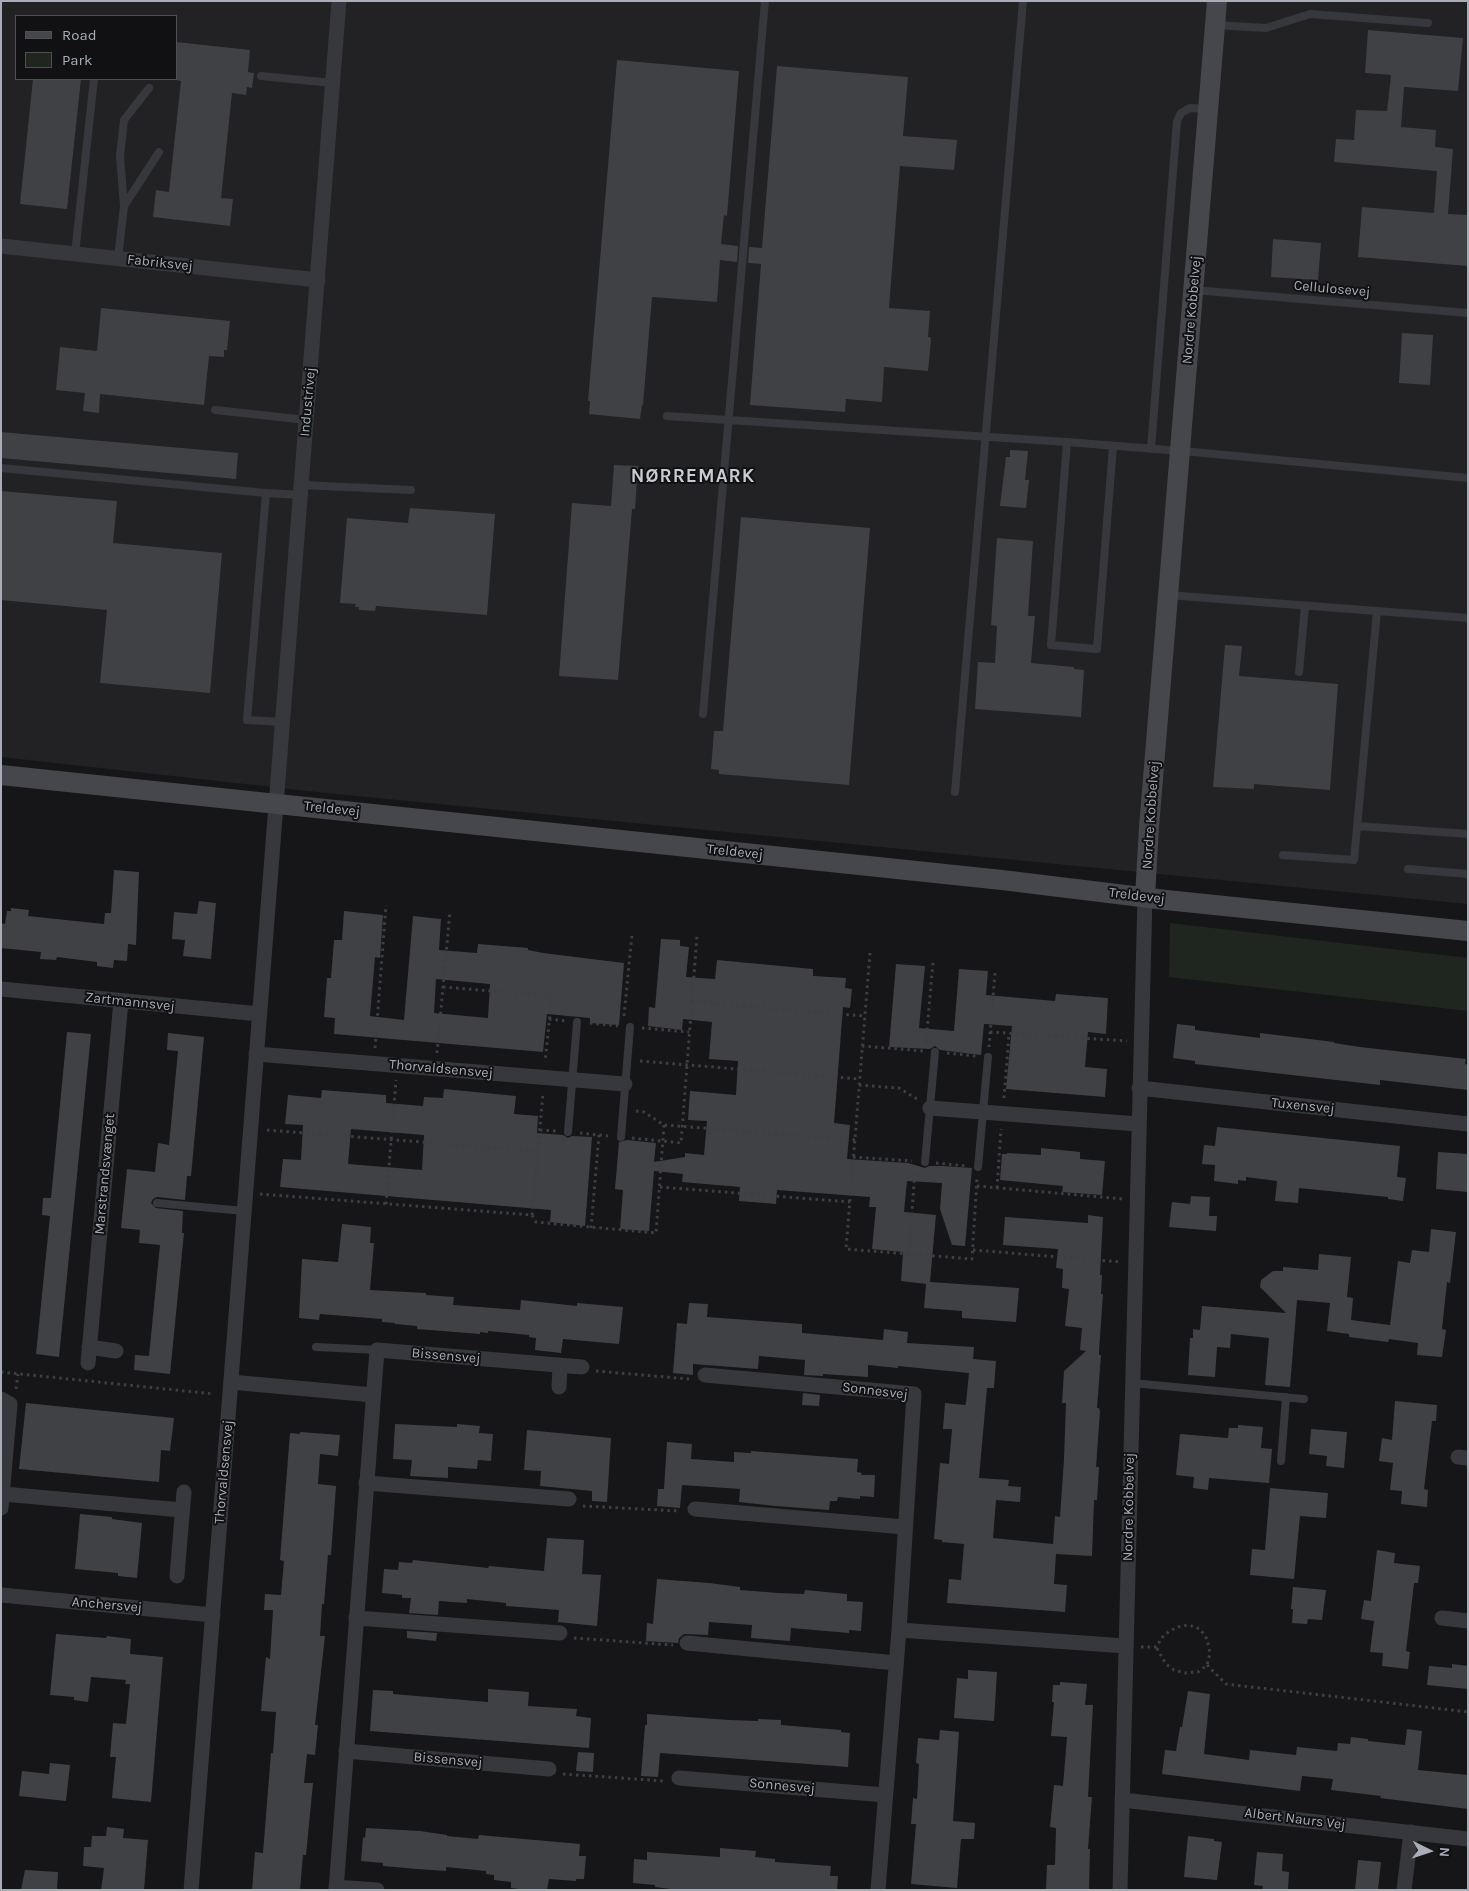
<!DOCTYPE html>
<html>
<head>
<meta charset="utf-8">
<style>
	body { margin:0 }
	#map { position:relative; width:1469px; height:1891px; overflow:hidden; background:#161618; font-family:Karla,sans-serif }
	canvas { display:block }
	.frame { position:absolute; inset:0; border:2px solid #a8adb8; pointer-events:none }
	.legend { position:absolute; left:15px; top:15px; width:162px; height:65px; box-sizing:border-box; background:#111113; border:1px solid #4d4f55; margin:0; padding:6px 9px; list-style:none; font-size:15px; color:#a8adb8 }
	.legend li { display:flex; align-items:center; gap:10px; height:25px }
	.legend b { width:25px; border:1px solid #4d4f55 }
	.north { position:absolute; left:1404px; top:1826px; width:50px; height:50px; -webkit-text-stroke:4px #111113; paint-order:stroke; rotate:94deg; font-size:14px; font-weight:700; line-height:20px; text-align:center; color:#a8adb8 }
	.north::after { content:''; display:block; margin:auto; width:18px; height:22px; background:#a8adb8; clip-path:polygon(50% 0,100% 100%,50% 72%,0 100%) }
</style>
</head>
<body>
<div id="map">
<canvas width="1469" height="1891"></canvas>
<div class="frame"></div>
<ul class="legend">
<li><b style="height:6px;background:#45474d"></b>Road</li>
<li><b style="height:14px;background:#1e261f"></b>Park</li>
</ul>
<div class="north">N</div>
</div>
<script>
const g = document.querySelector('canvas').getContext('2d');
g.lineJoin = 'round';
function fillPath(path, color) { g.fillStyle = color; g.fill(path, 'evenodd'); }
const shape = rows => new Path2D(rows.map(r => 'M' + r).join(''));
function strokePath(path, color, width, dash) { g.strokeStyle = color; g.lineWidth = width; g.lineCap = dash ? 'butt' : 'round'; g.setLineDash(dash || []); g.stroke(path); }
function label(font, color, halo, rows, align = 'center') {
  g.font = font + ' Karla,sans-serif'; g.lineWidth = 4; g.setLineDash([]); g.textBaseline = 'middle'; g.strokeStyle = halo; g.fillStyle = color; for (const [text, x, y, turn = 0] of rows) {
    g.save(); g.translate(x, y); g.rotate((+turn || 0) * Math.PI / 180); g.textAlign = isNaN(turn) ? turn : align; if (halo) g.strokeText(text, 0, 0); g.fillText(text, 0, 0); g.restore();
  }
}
fillPath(shape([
	[1,1,1468,1,1468,904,326,793,1,757],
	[16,16,176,16,176,79,16,79]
]), '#222225');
fillPath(shape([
	[1170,923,1468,958,1468,1011,1169,977]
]), '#1e261f');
fillPath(shape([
	[1368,30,1463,38,1458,91,1404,87,1401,127,1436,130,1435,147,1453,149,1448,214,1468,215,1468,266,1358,257,1362,207,1434,213,1437,171,1334,162,1336,139,1354,140,1356,110,1387,111,1391,75,1365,73],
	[176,42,250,50,248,72,254,73,252,88,247,87,246,95,232,93,221,198,233,199,230,226,153,217,156,190,169,192,181,81,176,80],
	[617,60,739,71,727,216,724,215,721,244,738,246,737,262,720,260,717,302,652,297,643,405,642,405,640,419,589,414,590,401,588,401],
	[777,66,908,77,903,136,957,140,954,170,900,166,889,308,930,311,928,337,930,337,931,340,928,371,884,367,882,402,846,399,845,412,750,405,761,264,748,263,749,247,762,248],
	[33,79,81,79,67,209,20,204],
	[1273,239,1321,243,1318,280,1271,277],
	[101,308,230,321,227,350,224,350,224,357,209,356,204,405,100,394,99,413,83,411,85,393,56,390,60,347,97,351],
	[1402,333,1433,335,1430,385,1399,383],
	[1,432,238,453,236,479,1,458],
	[1010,450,1028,451,1025,480,1029,480,1026,508,1000,506,1006,457,1010,457],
	[614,465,638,466,635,509,632,509,618,680,559,676,572,503,611,506],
	[1,491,117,501,113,543,222,553,210,693,100,683,107,610,1,600],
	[410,508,495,514,487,615,376,606,375,611,359,610,359,607,355,607,356,604,340,603,347,518,408,523],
	[741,517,870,528,849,785,719,774,719,770,711,769,714,731,723,731],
	[997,538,1033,541,1028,616,1035,616,1031,663,1074,667,1074,669,1084,670,1081,717,975,709,978,662,995,663,997,626,991,625],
	[1225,645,1242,646,1239,676,1338,684,1330,790,1254,784,1254,789,1213,787],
	[114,870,139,872,136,945,128,944,127,961,114,960,113,968,97,966,97,962,57,957,56,960,40,959,41,952,1,948,1,923,5,924,7,911,11,911,11,908,29,910,28,916,104,924,105,913,111,913],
	[199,901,216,903,211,959,183,956,185,940,172,939,174,912,197,914],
	[344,911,383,915,380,958,375,957,370,1016,404,1020,413,916,441,919,439,950,477,953,478,944,528,948,528,950,543,953,624,963,619,1025,590,1023,590,1018,547,1014,543,1052,334,1034,335,1018,324,1017,327,978,331,978,334,940,342,940],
	[436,979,490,984,488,1018,434,1013],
	[661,939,680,940,680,946,689,947,686,977,715,979,717,960,813,969,813,976,846,978,845,988,852,989,850,1008,843,1007,834,1123,850,1125,847,1159,908,1163,925,1168,929,1166,943,1166,972,1168,965,1246,952,1245,940,1209,942,1183,907,1181,904,1212,936,1215,930,1282,1019,1288,1016,1322,962,1318,962,1311,924,1308,926,1284,901,1281,903,1252,872,1249,876,1207,869,1207,870,1197,777,1190,776,1204,739,1201,740,1187,682,1182,683,1174,654,1171,649,1231,620,1229,623,1190,615,1189,619,1142,627,1140,656,1143,654,1162,685,1157,685,1153,704,1155,707,1121,688,1120,690,1091,736,1095,738,1061,709,1059,712,1022,683,1019,682,1030,648,1026,649,1007,655,1008],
	[896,964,925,966,919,1028,954,1031,959,969,988,971,986,995,1055,1001,1056,994,1108,998,1106,1034,1088,1032,1085,1067,1107,1069,1105,1097,1006,1089,1012,1026,984,1024,981,1055,940,1050,935,1046,930,1049,889,1047],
	[1177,1024,1195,1026,1195,1030,1260,1038,1260,1033,1334,1042,1334,1043,1360,1047,1466,1059,1465,1064,1468,1065,1468,1090,1380,1080,1380,1085,1195,1064,1195,1061,1173,1058],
	[67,1032,91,1034,59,1357,36,1354,50,1216,42,1215,43,1198,51,1198],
	[168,1033,204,1037,191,1176,187,1176,185,1200,157,1197,153,1199,151,1203,156,1208,183,1211,182,1233,184,1233,170,1374,134,1370,135,1355,149,1356,160,1245,139,1243,140,1230,121,1228,127,1169,155,1172,158,1143,169,1145,178,1051,167,1050],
	[444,1089,516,1096,514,1114,538,1116,537,1133,563,1135,568,1138,572,1136,592,1137,585,1226,550,1222,551,1210,280,1187,283,1159,301,1160,303,1125,285,1124,288,1095,321,1098,322,1090,386,1095,386,1103,423,1106,424,1097,443,1098],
	[351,1129,424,1135,422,1170,348,1164],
	[1217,1127,1400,1146,1397,1177,1406,1178,1403,1201,1388,1199,1388,1197,1299,1188,1298,1203,1275,1201,1277,1181,1246,1177,1246,1181,1238,1180,1238,1184,1214,1181,1215,1165,1202,1164,1204,1145,1215,1146],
	[1041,1148,1080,1152,1080,1159,1105,1161,1102,1195,1062,1192,1063,1186,1000,1180,1002,1154,1007,1154,1007,1153,1041,1155],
	[1438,1152,1468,1154,1468,1192,1436,1189],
	[1191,1196,1210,1197,1209,1216,1217,1216,1216,1231,1169,1227,1172,1202,1190,1204],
	[1088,1215,1103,1217,1100,1275,1102,1275,1101,1294,1103,1294,1099,1351,1099,1355,1101,1355,1097,1408,1099,1408,1100,1411,1096,1467,1099,1467,1097,1500,1094,1500,1092,1556,1056,1554,1054,1584,1067,1585,1065,1612,947,1603,949,1579,961,1580,964,1544,942,1542,942,1540,934,1539,940,1463,949,1464,952,1429,943,1429,945,1403,965,1405,966,1403,969,1373,898,1366,898,1368,868,1365,868,1377,823,1374,823,1376,804,1375,805,1360,759,1356,758,1369,693,1364,693,1375,673,1373,677,1323,687,1324,689,1303,708,1304,707,1317,802,1324,802,1333,883,1340,884,1329,908,1332,907,1343,974,1347,973,1359,996,1361,994,1388,987,1388,979,1478,1009,1480,1008,1486,1021,1487,1020,1502,996,1500,993,1538,1053,1544,1055,1516,1060,1517,1064,1459,1066,1403,1062,1403,1064,1371,1086,1351,1080,1350,1082,1328,1065,1326,1069,1289,1062,1288,1063,1269,1056,1268,1058,1249,1003,1245,1005,1217,1088,1223],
	[342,1224,371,1227,370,1243,374,1243,370,1290,426,1293,426,1295,454,1297,453,1305,520,1310,521,1300,577,1306,577,1303,623,1307,619,1344,563,1339,561,1353,535,1350,536,1338,529,1337,529,1335,488,1331,488,1333,480,1332,480,1334,417,1329,417,1326,395,1324,395,1323,382,1322,382,1319,320,1314,319,1320,299,1318,302,1259,338,1262],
	[1431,1229,1456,1232,1450,1283,1447,1282,1442,1329,1446,1330,1442,1357,1417,1355,1418,1343,1389,1339,1388,1342,1349,1337,1349,1334,1327,1331,1330,1303,1297,1300,1290,1387,1265,1385,1269,1338,1231,1334,1230,1348,1217,1347,1215,1377,1188,1375,1190,1338,1193,1338,1193,1329,1200,1330,1202,1306,1286,1313,1260,1287,1261,1280,1273,1271,1283,1271,1283,1267,1318,1270,1319,1254,1351,1257,1347,1297,1353,1298,1351,1320,1390,1325,1398,1261,1410,1263,1412,1250,1429,1252],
	[803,1393,820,1395,819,1406,802,1405],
	[1395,1401,1437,1405,1436,1421,1432,1421,1424,1489,1428,1490,1427,1507,1401,1504,1402,1491,1390,1490,1393,1463,1379,1461,1382,1438,1392,1440],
	[26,1403,174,1418,170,1451,161,1450,159,1482,19,1469],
	[395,1424,457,1427,457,1424,480,1426,479,1433,493,1434,491,1461,478,1460,477,1469,448,1467,448,1478,410,1476,412,1460,393,1459],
	[1238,1425,1263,1427,1261,1448,1272,1449,1269,1483,1209,1478,1208,1490,1193,1488,1194,1477,1176,1475,1180,1434,1228,1438,1229,1428,1238,1428],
	[1311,1429,1347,1432,1344,1468,1326,1466,1327,1456,1309,1454],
	[527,1430,611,1438,607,1502,592,1501,592,1491,540,1486,541,1471,524,1470],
	[300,1432,340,1435,338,1456,320,1454,318,1484,336,1486,331,1555,328,1555,324,1604,322,1604,320,1636,325,1636,315,1725,318,1725,315,1755,307,1754,304,1783,313,1783,306,1855,303,1855,300,1890,252,1890,255,1852,263,1853,271,1753,273,1753,276,1712,261,1711,266,1657,270,1659,273,1610,264,1610,265,1594,281,1595,284,1561,280,1560,290,1433,300,1434],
	[667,1442,692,1444,691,1459,734,1462,734,1452,751,1453,751,1451,858,1459,857,1472,862,1473,861,1475,875,1475,874,1497,860,1496,860,1499,838,1497,837,1501,830,1501,829,1510,775,1506,739,1502,740,1489,682,1485,680,1508,657,1506,658,1489,664,1489],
	[1270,1488,1328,1493,1326,1518,1300,1516,1294,1579,1250,1575,1252,1549,1265,1550],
	[80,1514,112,1517,112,1519,142,1523,137,1578,118,1576,118,1573,75,1569],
	[547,1538,584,1540,582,1574,601,1575,597,1626,558,1622,559,1610,506,1606,506,1603,467,1599,467,1603,439,1601,438,1615,409,1613,411,1598,402,1598,402,1595,382,1593,384,1569,398,1570,399,1562,412,1563,413,1560,488,1568,489,1566,544,1571],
	[1377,1550,1395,1553,1394,1563,1420,1566,1418,1583,1414,1583,1410,1618,1406,1651,1410,1652,1408,1669,1382,1666,1383,1653,1370,1652,1374,1621,1361,1619,1364,1600,1371,1601],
	[657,1579,709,1583,740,1587,740,1590,778,1593,804,1594,805,1590,847,1594,847,1601,863,1602,861,1631,849,1630,849,1633,791,1628,790,1641,751,1638,752,1625,709,1622,708,1635,684,1634,679,1638,678,1643,646,1641,647,1623,653,1624],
	[1293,1587,1326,1590,1322,1620,1308,1619,1307,1624,1292,1623,1293,1609,1291,1609],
	[407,1631,437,1633,436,1641,407,1638],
	[56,1634,106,1638,107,1636,131,1639,130,1654,163,1657,151,1802,112,1798,116,1757,110,1757,113,1723,126,1724,130,1684,125,1684,126,1680,91,1677,88,1702,74,1700,74,1697,50,1695],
	[1452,1664,1468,1666,1468,1689,1427,1685,1429,1666,1452,1668],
	[968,1670,997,1672,994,1721,954,1718,957,1678,968,1679],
	[1060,1682,1087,1684,1085,1705,1093,1705,1088,1797,1092,1797,1088,1849,1090,1849,1089,1890,1046,1890,1047,1865,1055,1865,1056,1828,1050,1827,1054,1785,1063,1786,1067,1737,1051,1736,1054,1702,1052,1702,1053,1685,1060,1685],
	[488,1689,529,1692,528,1706,577,1709,576,1716,591,1718,589,1748,370,1731,373,1690,393,1691,393,1694,488,1702],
	[1188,1691,1210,1694,1204,1754,1249,1760,1250,1750,1296,1755,1297,1747,1337,1751,1338,1743,1350,1744,1351,1737,1368,1739,1368,1741,1405,1745,1407,1729,1422,1731,1418,1770,1468,1775,1468,1809,1380,1798,1381,1796,1331,1790,1333,1779,1302,1776,1300,1791,1162,1774,1165,1750,1176,1751,1180,1727,1182,1727],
	[647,1714,729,1720,758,1721,758,1719,781,1720,781,1725,841,1730,841,1732,850,1733,848,1767,660,1753,658,1777,641,1776,645,1725,647,1725],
	[940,1730,959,1732,953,1821,975,1823,974,1839,961,1839,957,1888,911,1884,916,1824,911,1824,913,1798,917,1799,919,1764,916,1763,918,1738,939,1740],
	[578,1752,594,1753,593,1772,576,1771],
	[50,1763,70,1765,66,1801,19,1796,22,1771,49,1774],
	[107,1827,124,1829,123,1838,148,1840,144,1890,101,1890,104,1868,83,1866,84,1847,91,1847,92,1836,106,1836],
	[366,1828,420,1831,447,1835,447,1836,478,1839,479,1835,580,1844,579,1856,586,1856,584,1879,576,1879,576,1881,549,1879,547,1890,527,1890,511,1888,511,1882,494,1880,494,1875,486,1874,486,1871,446,1867,446,1871,417,1869,383,1866,383,1863,361,1861,363,1837,365,1838],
	[1188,1836,1214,1839,1214,1841,1222,1842,1217,1880,1184,1877],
	[720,1848,756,1851,755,1857,775,1859,775,1862,831,1866,830,1876,838,1876,837,1890,679,1890,655,1887,655,1885,633,1883,634,1859,647,1860,647,1852,720,1857],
	[1257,1852,1283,1854,1282,1871,1289,1872,1288,1890,1262,1890,1263,1886,1254,1885],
	[1358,1860,1381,1862,1378,1890,1355,1890],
	[25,1870,58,1872,57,1890,21,1890]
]), '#404145');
strokePath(shape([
	[870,953,846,1249,972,1259,977,1178],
	[443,987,552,996,545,1062],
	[691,1001,864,1016],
	[624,1016,632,934],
	[549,1019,566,1021],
	[590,1023,618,1026],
	[642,1028,689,1032],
	[990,1032,1127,1041],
	[926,1043,933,962],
	[862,1046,924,1051],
	[989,1047,995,973],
	[375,1048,386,905],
	[437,1053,450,911],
	[947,1053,976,1056],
	[640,1061,859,1079],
	[859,1085,899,1088,917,1099],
	[1004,1098,1009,1034],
	[636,1111,644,1112,664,1125,855,1140],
	[267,1130,538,1151],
	[540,1130,556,1131],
	[580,1133,608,1136],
	[632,1138,681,1143,697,936],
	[853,1157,912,1161],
	[936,1163,967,1166],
	[977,1186,1123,1199],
	[660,1187,850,1202],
	[997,1188,1001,1129],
	[260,1194,532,1215,536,1222,656,1233,664,1125],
	[386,1204,396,1080],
	[532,1215,543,1093],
	[591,1228,599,1135],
	[973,1250,1121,1262],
	[909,1254,915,1170],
	[596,1371,689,1379],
	[1,1372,214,1394],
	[16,1389,18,1374],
	[583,1506,679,1511],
	[574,1638,673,1645],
	[1141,1647,1156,1647,1164,1635,1177,1627,1189,1625,1200,1629,1207,1639,1210,1653,1207,1665,1198,1672,1185,1673,1174,1670,1166,1664,1156,1647],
	[1207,1665,1226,1684,1468,1712],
	[563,1774,664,1781]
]), '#3d3f44', 3, [2.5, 4]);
strokePath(shape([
	[1215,25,1266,28,1310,14,1428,23],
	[261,76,333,83],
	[149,88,124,120,120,156,124,206,159,152],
	[75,254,94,79],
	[118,258,124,206],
	[1193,290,1468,313],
	[215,410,307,420],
	[667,416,1067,442],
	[1113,446,1097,649,1051,645,1067,442,1193,452,1468,478],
	[1151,449,1177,121,1181,113,1190,108,1206,109],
	[1,468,266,493],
	[302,485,411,490],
	[1168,595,1468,618],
	[1299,672,1305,606],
	[703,714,765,1],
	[282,722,247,720,266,493,301,495],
	[955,792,1023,1],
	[1357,826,1468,834],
	[1283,855,1354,860,1377,611],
	[1408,869,1468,874],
	[568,1132,577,1022],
	[621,1137,630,1027],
	[925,1162,935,1052],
	[978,1167,988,1057],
	[157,1203,244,1211],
	[316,1347,377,1350],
	[1132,1383,1304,1399],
	[1281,1461,1286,1397]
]), '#37383d', 8);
strokePath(shape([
	[1,246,318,280],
	[1,989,260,1014],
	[256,1054,625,1084],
	[1139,1088,1468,1124],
	[930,1108,1138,1124],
	[89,1347,116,1351],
	[88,1363,121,1001],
	[705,1375,914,1394,899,1630,878,1890],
	[231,1382,373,1395],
	[559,1387,560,1366],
	[1,1399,10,1404,1,1508],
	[1458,1457,1468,1458],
	[366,1483,569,1499],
	[3,1494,182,1510],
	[695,1509,905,1527],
	[177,1576,184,1492],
	[1,1595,213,1615],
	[356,1618,560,1633],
	[1442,1618,1468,1621],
	[899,1630,1126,1646],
	[687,1643,896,1663],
	[346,1751,549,1769],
	[679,1778,885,1795],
	[1122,1800,1468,1839],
	[336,1887,377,1890],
	[191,1890,339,1],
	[336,1890,377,1350,582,1367],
	[1120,1890,1145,897],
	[1404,1890,1411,1832]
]), '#37383d', 15);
strokePath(shape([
	[1,775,1002,880,1166,900,1468,931],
	[1145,897,1149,827,1217,1]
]), '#45474d', 20);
label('14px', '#a8adb8', '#111113', [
	["Fabriksvej",160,263,6],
	["Cellulosevej",1332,289,5],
	["Nordre Kobbelvej",1192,310,-85],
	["Industrivej",308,402,-85],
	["Treldevej",332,809,6],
	["Nordre Kobbelvej",1151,815,-86],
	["Treldevej",735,852,6],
	["Treldevej",1137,896,7],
	["Zartmannsvej",130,1002,6],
	["Thorvaldsensvej",441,1069,5],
	["Tuxensvej",1303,1106,6],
	["Marstrandsvænget",105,1174,-85],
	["Bissensvej",446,1356,5],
	["Sonnesvej",875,1391,7],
	["Thorvaldsensvej",224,1472,-85],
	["Nordre Kobbelvej",1129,1507,-89],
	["Anchersvej",107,1605,5],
	["Bissensvej",448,1760,5],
	["Sonnesvej",782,1786,5],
	["Albert Naurs Vej",1295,1819,7]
]);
g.letterSpacing = '1px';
label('bold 19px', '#c9ccd4', '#111113', [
	["NØRREMARK",693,477]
]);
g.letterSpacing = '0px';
</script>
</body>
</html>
